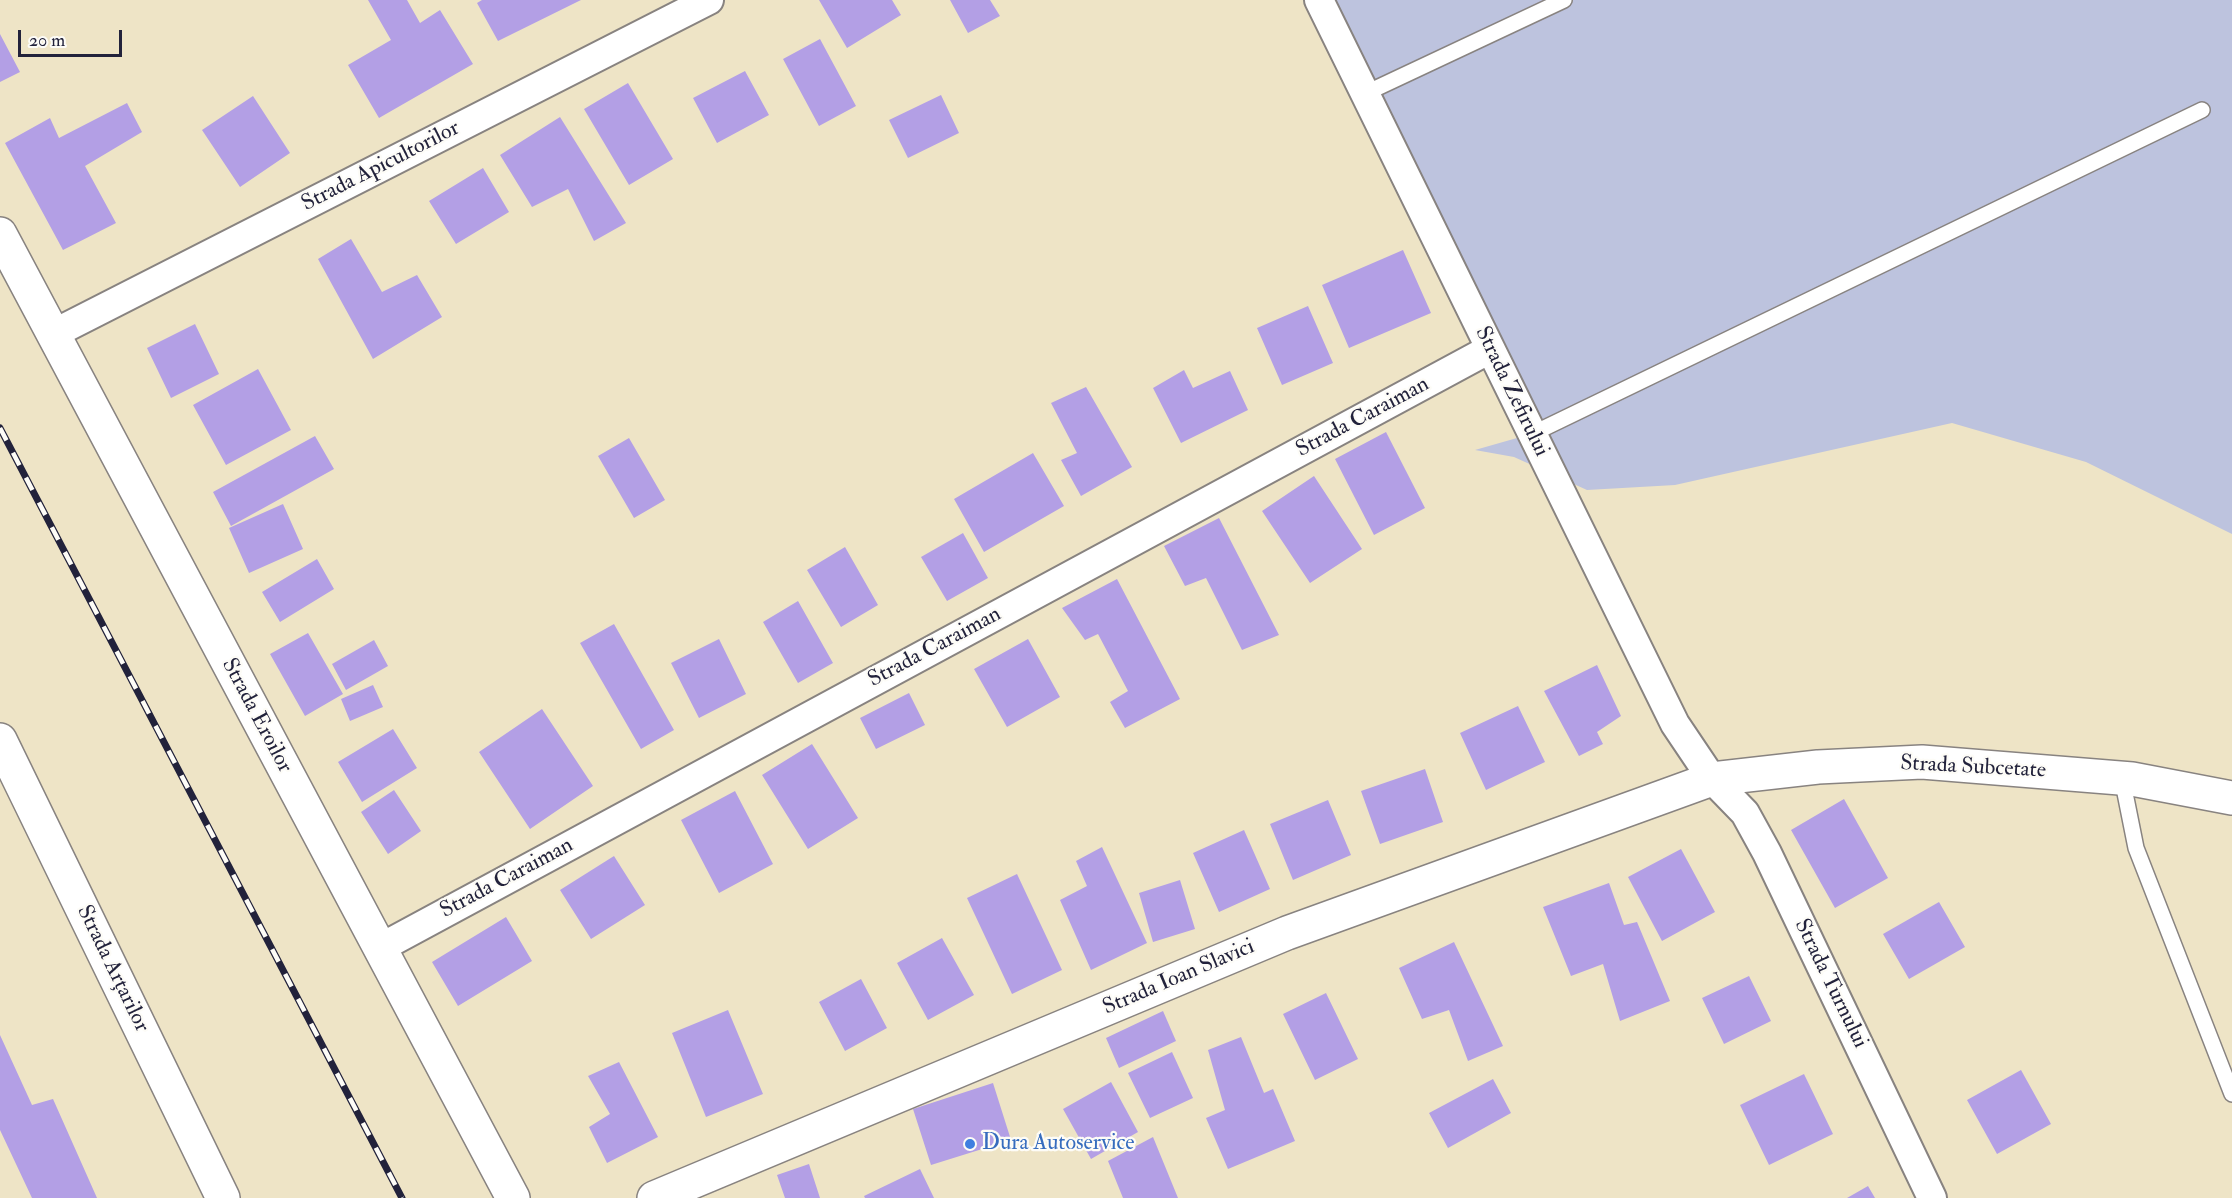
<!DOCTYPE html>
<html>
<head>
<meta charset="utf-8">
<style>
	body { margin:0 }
	#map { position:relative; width:2232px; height:1198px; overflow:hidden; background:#eee4c6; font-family:"IM FELL Double Pica",serif }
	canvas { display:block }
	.scale { position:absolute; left:18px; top:30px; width:104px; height:27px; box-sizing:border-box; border:3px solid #22223b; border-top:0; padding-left:8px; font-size:18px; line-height:21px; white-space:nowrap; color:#22223b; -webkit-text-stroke:4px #fdfcf7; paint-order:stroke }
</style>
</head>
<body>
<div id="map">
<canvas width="2232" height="1198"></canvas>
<div class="scale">20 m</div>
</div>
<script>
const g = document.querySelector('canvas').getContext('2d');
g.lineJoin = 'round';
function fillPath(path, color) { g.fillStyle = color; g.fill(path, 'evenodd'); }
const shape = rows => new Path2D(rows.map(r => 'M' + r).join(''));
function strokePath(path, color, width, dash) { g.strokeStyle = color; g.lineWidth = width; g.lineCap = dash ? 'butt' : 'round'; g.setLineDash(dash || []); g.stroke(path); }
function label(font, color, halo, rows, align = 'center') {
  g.font = font + ' "IM FELL Double Pica",serif'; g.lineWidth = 4.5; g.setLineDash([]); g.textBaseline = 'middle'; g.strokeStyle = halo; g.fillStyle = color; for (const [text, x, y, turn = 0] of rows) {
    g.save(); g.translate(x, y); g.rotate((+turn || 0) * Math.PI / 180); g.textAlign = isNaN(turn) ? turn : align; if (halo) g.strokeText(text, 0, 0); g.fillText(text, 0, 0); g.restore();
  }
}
fillPath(shape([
	[1319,0,2232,0,2232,534,2086,462,1952,423,1675,485,1587,490,1514,457,1475,450,1531,434]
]), '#bdc3de');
fillPath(shape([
	[368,0,407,0,420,23,440,10,473,64,379,118,348,65,391,40],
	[482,0,581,0,498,41,477,3],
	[819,0,892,0,901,15,847,48],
	[950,0,990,0,1000,16,968,33],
	[0,34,20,72,0,82],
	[820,39,856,106,819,126,783,59],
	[745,71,769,115,717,143,693,98],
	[628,83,673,159,629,185,584,109],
	[941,95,959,133,908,158,889,120],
	[253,96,290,153,240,187,202,130],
	[127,103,142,132,85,166,116,223,63,250,5,143,50,118,59,138],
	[560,117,626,223,594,241,568,189,532,207,500,155],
	[483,168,509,212,456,244,429,201],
	[351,239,382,292,417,275,442,317,373,359,318,259],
	[1403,250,1431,313,1349,348,1322,285],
	[1308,306,1333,363,1282,385,1257,328],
	[195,324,219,374,171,398,147,348],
	[258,369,291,430,226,465,193,405],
	[1184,370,1193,388,1230,371,1248,410,1181,443,1153,388],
	[1086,387,1132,467,1081,496,1061,460,1077,453,1051,403],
	[1386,432,1425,508,1374,535,1335,459],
	[315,436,334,469,231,526,213,492],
	[629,438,665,500,634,518,598,456],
	[1033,453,1064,506,984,552,954,499],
	[1314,476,1362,549,1310,583,1262,511],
	[283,504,303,549,249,573,229,528],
	[1219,518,1279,635,1242,650,1206,578,1185,586,1164,546],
	[963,533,988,578,947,601,921,557],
	[845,547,878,605,841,627,807,570],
	[317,559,334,589,280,622,262,592],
	[1117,579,1180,699,1125,728,1110,702,1128,691,1098,634,1085,640,1062,608],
	[798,601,833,663,798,683,763,622],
	[614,624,674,730,641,749,580,643],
	[308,633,343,694,305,716,270,654],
	[719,639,746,694,699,718,671,663],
	[1028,639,1060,697,1007,727,974,669],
	[374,640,388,666,346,690,332,664],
	[1597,665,1621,716,1597,732,1603,744,1579,756,1544,691],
	[373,685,383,707,350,721,341,699],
	[909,693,925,725,876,749,860,718],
	[1518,706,1545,762,1486,790,1460,733],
	[542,709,593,786,530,829,479,752],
	[393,729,417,768,362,802,338,762],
	[812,744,858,818,808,849,762,775],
	[1425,769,1443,822,1380,844,1361,791],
	[394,790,421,831,388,854,361,812],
	[735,791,773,864,719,893,681,820],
	[1844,799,1888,878,1835,908,1791,830],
	[1328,800,1351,855,1293,880,1270,824],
	[1244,830,1270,889,1219,912,1193,853],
	[1102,847,1147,943,1091,970,1060,900,1087,886,1076,861],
	[1681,849,1715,912,1662,941,1628,877],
	[614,856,645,905,591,939,560,890],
	[1017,874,1062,970,1012,994,967,898],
	[1180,880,1195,929,1153,942,1139,893],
	[1609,883,1624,925,1637,922,1670,1001,1620,1021,1603,964,1571,976,1543,907],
	[1939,902,1965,947,1909,979,1883,934],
	[506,917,532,961,458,1006,432,962],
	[942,938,974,995,928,1020,897,963],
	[1454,942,1503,1046,1468,1061,1449,1010,1422,1019,1399,968],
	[1749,976,1771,1021,1724,1044,1702,998],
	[861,979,887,1028,845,1051,819,1002],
	[1326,993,1358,1059,1315,1080,1283,1014],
	[728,1010,763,1094,706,1117,672,1033],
	[1163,1011,1176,1041,1119,1068,1106,1038],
	[0,1035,32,1105,53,1099,97,1198,32,1198,0,1130],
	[1241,1037,1264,1093,1273,1089,1295,1141,1228,1169,1206,1118,1225,1110,1208,1050],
	[1172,1052,1193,1098,1150,1118,1128,1073],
	[619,1062,658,1137,607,1163,589,1127,610,1114,588,1076],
	[2021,1070,2051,1124,1997,1154,1967,1100],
	[1804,1074,1833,1134,1769,1165,1740,1105],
	[1493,1079,1511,1113,1448,1148,1429,1113],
	[1111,1082,1138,1132,1091,1159,1063,1109],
	[993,1083,1011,1140,931,1165,913,1109],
	[1153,1137,1178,1198,1123,1198,1108,1161],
	[809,1164,820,1198,785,1198,777,1175],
	[920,1169,934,1198,865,1198,864,1196],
	[1868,1186,1875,1198,1847,1198]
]), '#b39fe5');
const service = shape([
	[1364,94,1564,0],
	[1532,434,2202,110],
	[2122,778,2136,848,2232,1094]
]);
const minor = shape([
	[1319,0,1675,724,1712,779,1745,813,1767,853,1932,1198],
	[53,334,709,0],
	[380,948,1490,349]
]);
const tertiary = shape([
	[0,234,513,1198],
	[0,740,223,1198],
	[654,1198,1287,933,1712,779,1818,767,1922,762,2132,779,2232,798]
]);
strokePath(service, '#888380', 18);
strokePath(minor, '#888380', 32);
strokePath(tertiary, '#888380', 36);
strokePath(service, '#fff', 15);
strokePath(minor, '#fff', 28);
strokePath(tertiary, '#fff', 33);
const rail = shape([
	[0,428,402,1198]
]);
strokePath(rail, '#22223b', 7);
strokePath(rail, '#fdfcf7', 4.5, [14]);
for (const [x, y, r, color] of [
	[970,1144,6,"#3f7fe0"]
]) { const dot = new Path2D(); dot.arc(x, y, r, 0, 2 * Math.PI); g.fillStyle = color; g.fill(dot); strokePath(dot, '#fdfcf7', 2); }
label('22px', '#22223b', '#fdfcf7', [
	["Strada Apicultorilor",381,167,-27],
	["Strada Zefirului",1511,392,64],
	["Strada Caraiman",1363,418,-28],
	["Strada Caraiman",935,648,-28],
	["Strada Eroilor",256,716,62],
	["Strada Subcetate",1973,768,3],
	["Strada Caraiman",507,879,-28],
	["Strada Arțarilor",112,969,64],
	["Strada Ioan Slavici",1179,978,-23],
	["Strada Turnului",1830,984,64]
]);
label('22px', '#366cbe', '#fdfcf7', [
	["Dura Autoservice",982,1144]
], 'left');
</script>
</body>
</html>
